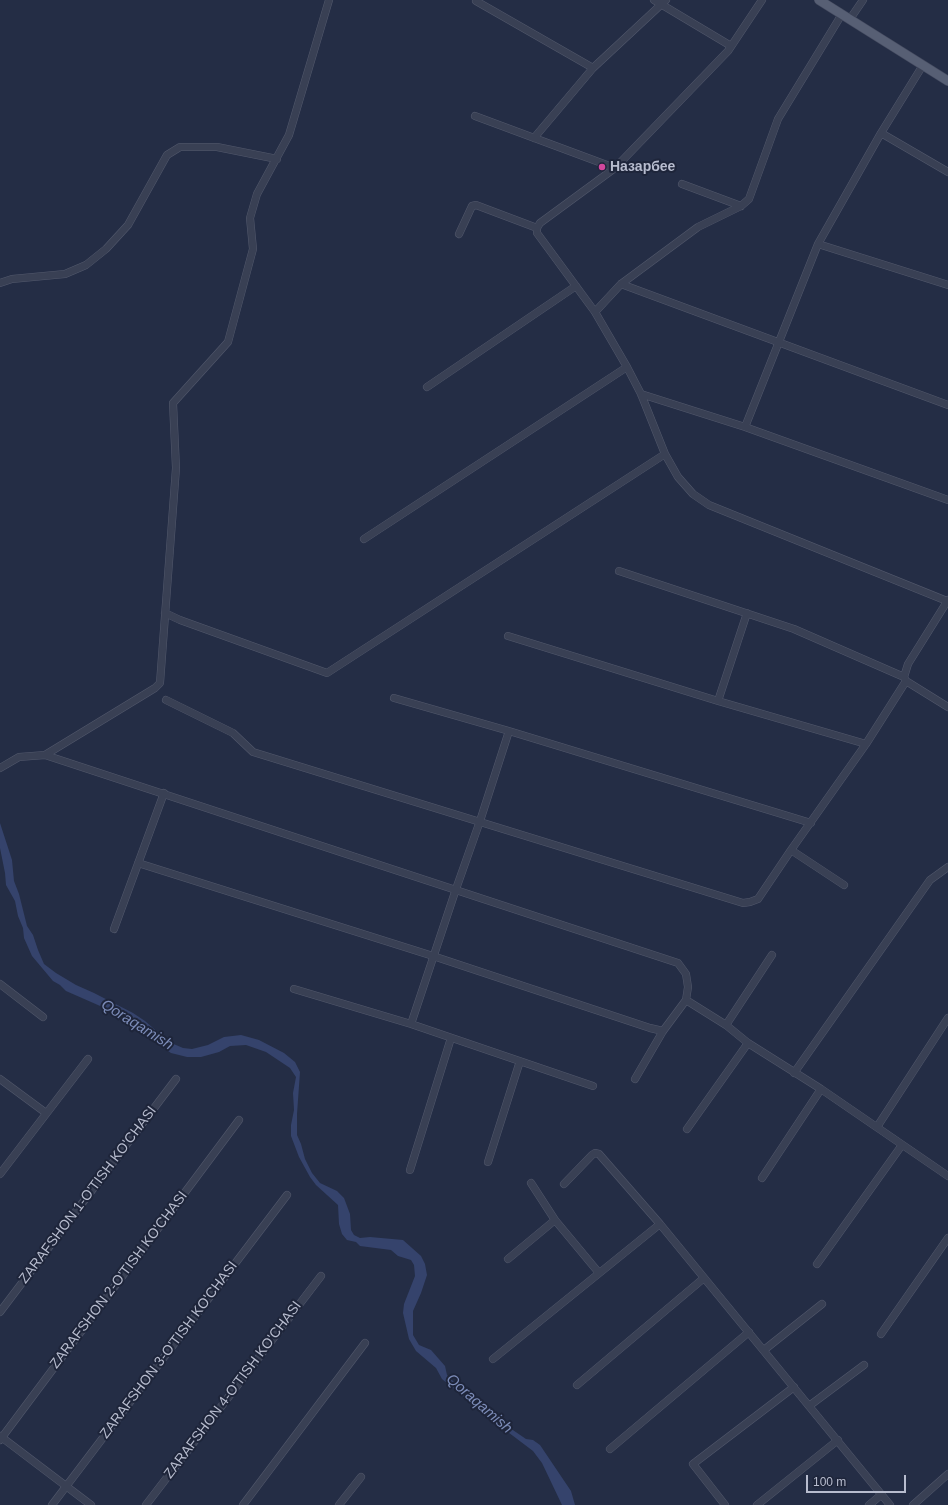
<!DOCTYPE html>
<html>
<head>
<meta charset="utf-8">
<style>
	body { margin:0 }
	#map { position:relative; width:948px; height:1505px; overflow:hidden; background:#242d45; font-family:Helvetica,sans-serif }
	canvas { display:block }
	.scale { position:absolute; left:806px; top:1475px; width:100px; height:18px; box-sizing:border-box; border:2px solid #b7bcce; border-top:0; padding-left:5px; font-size:12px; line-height:14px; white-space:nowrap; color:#b7bcce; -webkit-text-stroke:3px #1e253a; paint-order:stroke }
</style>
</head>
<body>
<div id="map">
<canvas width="948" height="1505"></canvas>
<div class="scale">100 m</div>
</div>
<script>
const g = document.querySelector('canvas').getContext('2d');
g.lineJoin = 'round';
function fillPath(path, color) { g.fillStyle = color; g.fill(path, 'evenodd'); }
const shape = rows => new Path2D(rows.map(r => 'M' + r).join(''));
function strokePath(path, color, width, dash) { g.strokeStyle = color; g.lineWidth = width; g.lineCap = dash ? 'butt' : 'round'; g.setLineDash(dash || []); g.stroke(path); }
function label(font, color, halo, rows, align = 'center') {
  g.font = font + ' Helvetica,sans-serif'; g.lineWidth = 4; g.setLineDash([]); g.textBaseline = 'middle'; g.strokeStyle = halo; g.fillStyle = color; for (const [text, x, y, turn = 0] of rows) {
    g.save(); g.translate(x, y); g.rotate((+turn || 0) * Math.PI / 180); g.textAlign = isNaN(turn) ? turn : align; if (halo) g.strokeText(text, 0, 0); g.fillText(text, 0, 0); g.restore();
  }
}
fillPath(shape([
	[0,823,12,860,14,881,19,894,27,926,33,935,38,950,44,964,56,973,76,985,94,993,133,1013,145,1021,169,1042,183,1048,192,1049,208,1045,224,1037,241,1035,259,1040,284,1053,295,1062,300,1072,297,1114,297,1135,301,1144,305,1159,312,1173,320,1183,337,1191,344,1198,350,1214,351,1230,354,1235,360,1238,370,1237,403,1240,421,1256,425,1264,427,1275,421,1293,413,1311,413,1335,419,1345,431,1350,445,1366,447,1375,456,1384,468,1392,477,1397,507,1426,526,1439,533,1440,540,1445,571,1491,575,1505,562,1505,542,1463,533,1451,488,1417,477,1405,465,1398,442,1379,436,1368,416,1351,409,1339,403,1313,404,1304,415,1276,414,1265,411,1260,398,1256,391,1250,360,1246,356,1242,347,1240,342,1234,339,1224,338,1205,316,1185,310,1177,299,1157,291,1136,291,1125,294,1110,293,1093,296,1077,290,1068,266,1052,246,1045,230,1046,219,1052,201,1057,187,1057,171,1053,107,1009,66,991,60,985,53,981,32,956,24,938,23,928,18,916,15,901,6,885,5,873,0,848]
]), '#35436c');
const minor = shape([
	[654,0,731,46],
	[762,0,728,51,615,168,540,223,537,228,537,233,595,312,627,367,641,394,665,454,678,477,693,494,709,505,947,601],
	[476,1,593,68],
	[850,19,863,0],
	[475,116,615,168],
	[881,133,948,172],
	[534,138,593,68,666,0],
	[682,184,741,206],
	[459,234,472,206,476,205,537,228],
	[818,244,948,285],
	[0,283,12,279,65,274,86,265,106,249,128,225,167,155,180,147,217,147,277,159],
	[621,284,948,405],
	[595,312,621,284,698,227,741,206,749,199,778,119,842,14],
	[427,387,576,286],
	[641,394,745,427,948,500],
	[745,427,818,244,881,133,923,65],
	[364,539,627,367],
	[619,571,794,629,904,677],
	[948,600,908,664,904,677,906,681,948,707],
	[165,613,180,620,327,673,665,454],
	[508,636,718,701,866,744],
	[394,698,509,731,811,823],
	[166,700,233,733,253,752,743,903,750,902,758,899,791,850,866,744,906,681],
	[718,701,747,613],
	[45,755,678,963,686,974,688,987,686,1000,663,1031,635,1079],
	[0,768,19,757,45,755,155,688,160,683,176,468,173,403,228,342,253,249,250,218,257,194,289,135,329,0],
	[791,850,844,885],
	[138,863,433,956,650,1028,663,1031],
	[114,929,164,793],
	[0,984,43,1017],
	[294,989,411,1024,593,1086],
	[686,1000,726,1025,748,1043,821,1089,948,1176],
	[411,1024,456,889,480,821,509,731],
	[726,1025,772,955],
	[794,1073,930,880,948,867],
	[0,1079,46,1113],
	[877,1127,948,1018],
	[687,1129,748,1043],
	[488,1162,520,1061],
	[410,1170,451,1038],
	[0,1174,88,1059],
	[762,1178,821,1089],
	[531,1183,555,1220],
	[564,1184,592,1155,595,1153,599,1154,660,1224,890,1505],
	[508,1259,555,1220,599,1273],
	[817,1264,902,1145],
	[0,1312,176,1079],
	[881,1334,948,1238],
	[764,1350,822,1304],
	[493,1359,660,1224],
	[577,1385,704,1278],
	[809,1406,864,1365],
	[0,1436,91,1505],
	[0,1440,239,1120],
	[610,1449,749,1332],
	[52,1505,287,1195],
	[146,1505,321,1276],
	[243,1505,365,1343],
	[339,1505,361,1477],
	[725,1505,693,1464,794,1387],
	[757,1505,838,1440],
	[869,1505,881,1495],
	[913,1505,948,1474]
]);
const major = shape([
	[819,0,948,81]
]);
strokePath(minor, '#52586c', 8);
strokePath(major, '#43495e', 10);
strokePath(minor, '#394054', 7);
strokePath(major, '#575f74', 9);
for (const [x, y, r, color] of [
	[602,167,4,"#d1479c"]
]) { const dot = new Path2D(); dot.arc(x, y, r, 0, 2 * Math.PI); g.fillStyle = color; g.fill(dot); strokePath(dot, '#1e253a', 1.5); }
label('bold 14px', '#b7bcce', '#1e253a', [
	["Назарбее",610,167]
], 'left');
label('14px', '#b7bcce', '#1e253a', [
	["ZARAFSHON 1-O'TISH KO'CHASI",88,1195,-53],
	["ZARAFSHON 2-O'TISH KO'CHASI",119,1280,-53],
	["ZARAFSHON 3-O'TISH KO'CHASI",169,1350,-53],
	["ZARAFSHON 4-O'TISH KO'CHASI",233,1390,-53]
]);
label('italic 15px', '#7c8cb8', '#1e253a', [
	["Qoraqamish",137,1025,32],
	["Qoraqamish",479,1404,41]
]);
</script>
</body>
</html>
